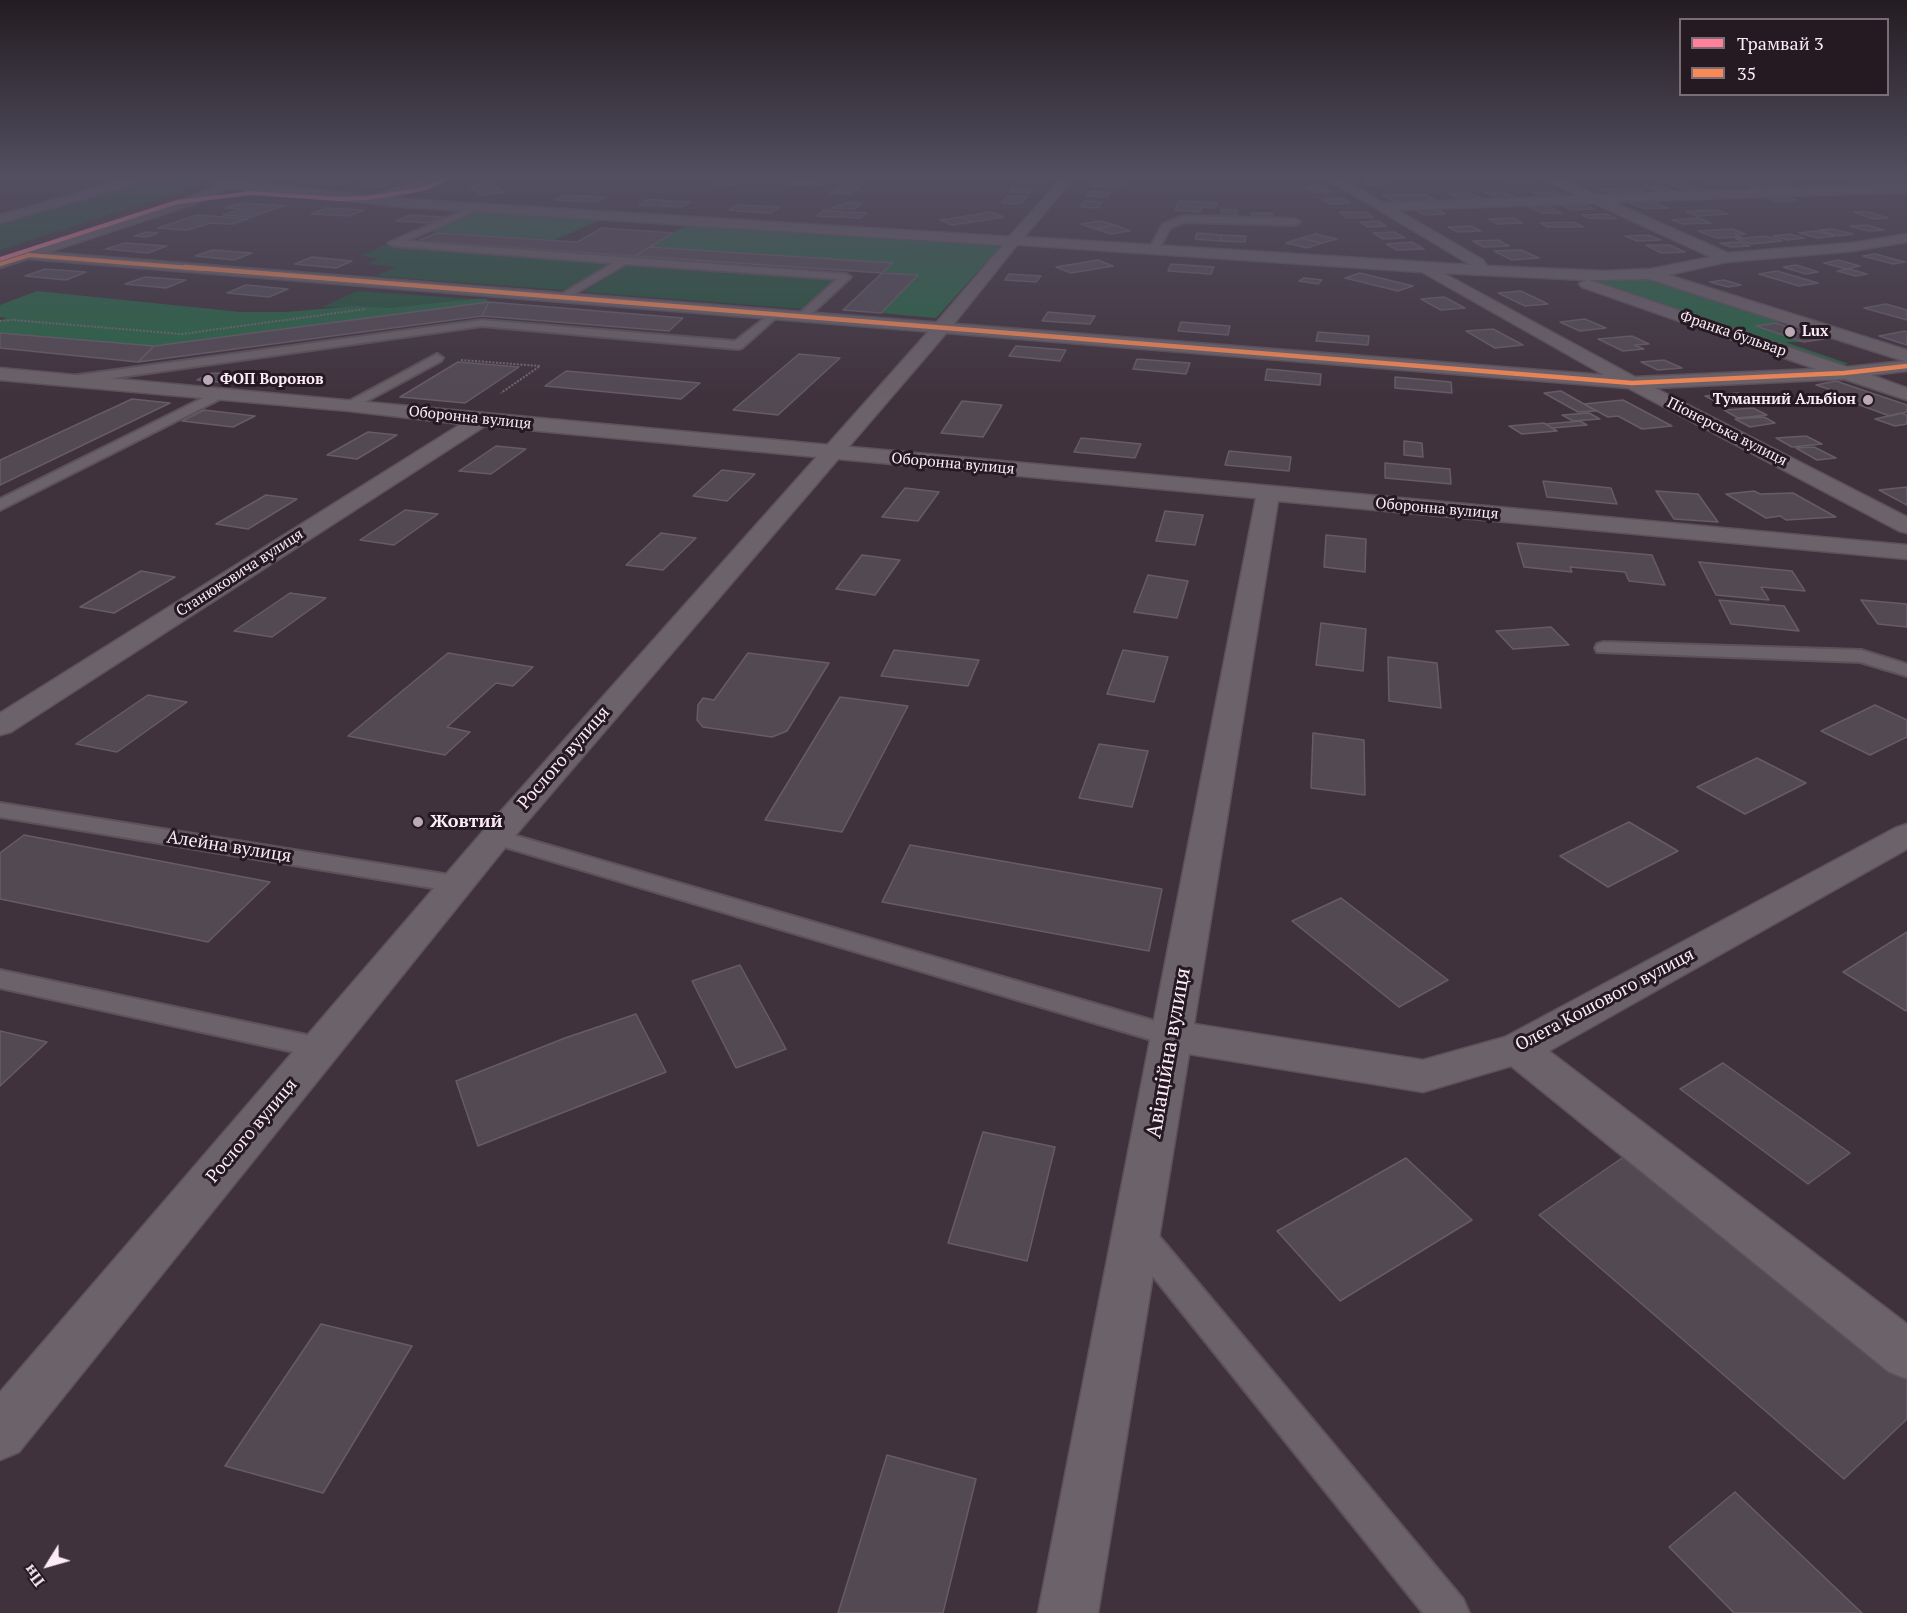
<!DOCTYPE html>
<html>
<head>
<meta charset="utf-8">
<style>
	body { margin:0 }
	#map { position:relative; width:1907px; height:1613px; overflow:hidden; background:#40323c; font-family:"PT Serif",serif }
	canvas { display:block }
	.legend { position:absolute; left:1679px; top:18px; width:210px; height:78px; box-sizing:border-box; background:#251922; border:2px solid #7b6d78; margin:0; padding:8px 10px; list-style:none; font-size:18px; color:#fdebf8 }
	.legend li { display:flex; align-items:center; gap:12px; height:30px }
	.legend b { width:30px; border:2px solid #7b6d78 }
	.north { position:absolute; left:18px; top:1535px; width:60px; height:60px; -webkit-text-stroke:4px #251922; paint-order:stroke; rotate:233deg; font-size:16px; font-weight:700; line-height:24px; text-align:center; color:#fdebf8 }
	.north::after { content:''; display:block; margin:auto; width:21px; height:27px; background:#fdebf8; clip-path:polygon(50% 0,100% 100%,50% 72%,0 100%) }
</style>
</head>
<body>
<div id="map">
<canvas width="1907" height="1613"></canvas>
<ul class="legend">
<li><b style="height:8px;background:#ff8098"></b>Трамвай 3</li>
<li><b style="height:8px;background:#f98a56"></b>35</li>
</ul>
<div class="north">Пн</div>
</div>
<script>
const g = document.querySelector('canvas').getContext('2d');
g.lineJoin = 'round';
function fillPath(path, color) { g.fillStyle = color; g.fill(path, 'evenodd'); }
const shape = rows => new Path2D(rows.map(r => 'M' + r).join(''));
function strokePath(path, color, width, dash) { g.strokeStyle = color; g.lineWidth = width; g.lineCap = dash ? 'butt' : 'round'; g.setLineDash(dash || []); g.stroke(path); }
function label(font, color, halo, rows, align = 'center') {
  g.font = font + ' "PT Serif",serif'; g.lineWidth = 6; g.setLineDash([]); g.textBaseline = 'middle'; g.strokeStyle = halo; g.fillStyle = color; for (const [text, x, y, turn = 0] of rows) {
    g.save(); g.translate(x, y); g.rotate((+turn || 0) * Math.PI / 180); g.textAlign = isNaN(turn) ? turn : align; if (halo) g.strokeText(text, 0, 0); g.fillText(text, 0, 0); g.restore();
  }
}
fillPath(shape([
	[162,176,198,182,201,185,0,250,0,222],
	[323,177,345,179,350,183,339,187,294,184],
	[385,245,611,263,564,290,375,276,397,267,368,264,379,258,361,256],
	[629,264,836,279,804,309,584,292],
	[357,291,472,299,388,308,322,307]
]), '#23553a');
fillPath(shape([
	[481,211,597,219,598,221,554,240,431,232,471,213],
	[691,225,995,244,999,248,936,318,881,313,917,276,883,272,892,263,650,247,683,227],
	[1651,274,1787,317,1776,323,1758,327,1804,342,1785,342,1849,364,1825,366,1560,275],
	[37,291,240,312,286,312,357,306,388,308,472,299,486,299,489,302,154,346,0,333,0,321,7,318,0,317,0,305]
]), '#266644');
const building = shape([
	[669,176,691,176,682,180,662,179,669,176],
	[1520,177,1531,182,1513,182,1503,178,1520,177],
	[725,178,745,179,734,185,714,184,725,178],
	[850,178,866,179,858,184,842,183,850,178],
	[1022,178,1042,180,1038,184,1018,182,1022,178],
	[1725,178,1744,185,1722,186,1704,179,1725,178],
	[1729,178,1738,178,1757,184,1785,184,1796,188,1761,189,1729,178],
	[371,179,395,179,384,188,359,188,371,179],
	[1098,179,1125,180,1123,184,1096,182,1098,179],
	[1866,179,1875,180,1891,186,1867,186,1847,180,1866,179],
	[1362,180,1379,180,1387,184,1370,185,1362,180],
	[1662,181,1677,181,1699,189,1684,190,1662,181],
	[1096,182,1123,184,1120,187,1093,186,1096,182],
	[491,184,498,188,476,191,470,187,491,184],
	[839,186,860,187,851,194,830,193,839,186],
	[1323,186,1332,192,1312,192,1303,187,1323,186],
	[1646,186,1659,186,1677,192,1664,193,1646,186],
	[498,188,504,192,482,195,476,191,498,188],
	[1012,188,1032,188,1029,193,1010,192,1012,188],
	[1634,188,1643,191,1616,195,1600,189,1634,188],
	[1091,191,1111,193,1107,197,1086,196,1091,191],
	[1484,192,1503,192,1515,197,1496,198,1484,192],
	[1533,192,1554,192,1566,197,1544,197,1533,192],
	[1470,193,1482,199,1461,200,1449,194,1470,193],
	[1424,194,1439,202,1398,203,1383,195,1424,194],
	[566,195,586,196,575,201,555,200,566,195],
	[586,196,606,197,596,202,575,201,586,196],
	[1008,196,1027,197,1020,204,1001,203,1008,196],
	[1781,196,1796,200,1779,202,1765,197,1781,196],
	[1342,198,1351,203,1330,204,1322,199,1342,198],
	[649,199,669,201,660,206,639,205,649,199],
	[669,201,690,202,681,207,660,206,669,201],
	[1084,201,1102,202,1098,208,1080,207,1084,201],
	[1179,201,1217,203,1215,208,1202,207,1200,212,1175,210,1179,201],
	[1651,201,1668,208,1645,209,1628,202,1651,201],
	[851,202,863,203,853,209,831,208,851,202],
	[241,203,284,206,251,217,223,215,242,209,225,208,241,203],
	[1582,203,1594,209,1572,210,1560,204,1582,203],
	[1544,204,1562,213,1542,213,1525,205,1544,204],
	[737,205,759,206,751,212,729,210,737,205],
	[759,206,780,207,772,213,751,212,759,206],
	[327,208,364,210,349,216,311,214,327,208],
	[1435,208,1445,214,1424,215,1414,209,1435,208],
	[1221,209,1236,210,1237,216,1222,216,1221,209],
	[824,210,846,212,838,217,816,216,824,210],
	[1717,210,1728,214,1697,216,1686,211,1717,210],
	[846,212,867,213,860,218,838,217,846,212],
	[991,212,1004,217,973,222,960,217,991,212],
	[1339,212,1365,212,1373,217,1347,218,1339,212],
	[1854,212,1868,212,1888,218,1874,219,1854,212],
	[1251,213,1272,213,1274,218,1253,217,1251,213],
	[1607,214,1617,219,1589,218,1582,215,1607,214],
	[197,215,248,219,233,224,211,223,187,230,158,228,197,215],
	[410,215,444,217,430,223,396,221,410,215],
	[960,217,973,222,952,225,940,220,960,217],
	[1514,218,1522,223,1498,224,1489,219,1514,218],
	[1699,218,1711,223,1683,224,1672,220,1699,218],
	[1100,221,1115,225,1096,229,1081,224,1100,221],
	[1378,221,1386,226,1368,227,1360,222,1378,221],
	[1573,222,1584,227,1548,227,1540,223,1573,222],
	[1115,225,1130,231,1110,234,1096,229,1115,225],
	[1867,225,1884,230,1868,231,1850,226,1867,225],
	[1471,226,1481,231,1458,232,1448,227,1471,226],
	[602,228,673,233,635,256,417,241,437,233,577,242,602,228],
	[1732,229,1745,234,1735,234,1741,237,1717,238,1698,231,1732,229],
	[1833,229,1853,234,1839,236,1819,230,1833,229],
	[1816,231,1835,236,1818,238,1799,233,1816,231],
	[147,232,158,233,147,237,134,236,147,232],
	[1394,232,1405,238,1383,239,1373,233,1394,232],
	[1197,233,1222,235,1220,241,1195,239,1197,233],
	[1316,234,1337,239,1322,243,1301,238,1316,234],
	[1790,234,1804,238,1787,240,1773,236,1790,234],
	[1222,235,1246,236,1245,242,1220,241,1222,235],
	[1648,235,1661,240,1637,241,1625,236,1648,235],
	[1765,236,1782,241,1752,244,1736,239,1765,236],
	[1301,238,1322,243,1307,248,1286,243,1301,238],
	[1498,240,1509,246,1483,247,1473,241,1498,240],
	[1412,242,1424,249,1397,250,1386,244,1412,242],
	[1739,242,1750,246,1731,247,1720,243,1739,242],
	[125,243,167,246,148,253,106,249,125,243],
	[1646,245,1669,245,1685,252,1661,253,1646,245],
	[650,247,893,263,882,273,635,256,650,247],
	[213,250,252,253,234,260,195,256,213,250],
	[1521,250,1539,258,1512,260,1494,251,1521,250],
	[1875,254,1905,262,1893,264,1863,256,1875,254],
	[312,257,352,261,336,268,295,264,312,257],
	[1098,260,1113,266,1071,273,1056,267,1098,260],
	[1838,260,1860,266,1846,269,1824,263,1838,260],
	[1171,264,1214,267,1211,274,1168,271,1171,264],
	[1796,265,1818,272,1806,274,1783,267,1796,265],
	[45,269,86,272,66,280,25,276,45,269],
	[1849,269,1867,274,1856,276,1837,271,1849,269],
	[1777,271,1818,283,1799,286,1759,274,1777,271],
	[882,273,918,275,881,313,843,310,882,273],
	[1360,273,1413,286,1398,291,1345,278,1360,273],
	[1009,274,1041,276,1036,282,1005,280,1009,274],
	[145,277,186,280,166,288,125,284,145,277],
	[1304,278,1322,280,1318,284,1299,281,1304,278],
	[1724,280,1741,285,1728,287,1710,282,1724,280],
	[246,285,288,289,269,297,227,293,246,285],
	[1521,291,1548,304,1525,306,1498,293,1521,291],
	[1444,297,1465,308,1441,310,1421,299,1444,297],
	[489,302,482,316,138,362,154,346,489,302],
	[489,302,683,318,669,331,482,316,489,302],
	[1886,304,1907,310,1907,320,1864,308,1886,304],
	[1048,312,1095,316,1090,324,1042,321,1048,312],
	[1585,319,1606,328,1580,331,1560,322,1585,319],
	[1181,322,1230,326,1228,335,1178,331,1181,322],
	[1776,323,1824,339,1804,342,1756,326,1776,323],
	[1493,329,1523,345,1495,348,1466,331,1493,329],
	[1905,331,1907,332,1907,345,1879,336,1905,331],
	[1318,332,1369,336,1368,345,1316,341,1318,332],
	[0,333,154,346,138,362,0,348,0,333],
	[1632,336,1649,344,1634,345,1644,349,1623,351,1598,339,1632,336],
	[1016,346,1066,350,1060,361,1009,356,1016,346],
	[799,354,840,358,778,415,733,410,799,354],
	[1137,359,1190,363,1186,374,1133,369,1137,359],
	[1664,360,1682,368,1658,370,1641,362,1664,360],
	[458,362,519,367,465,403,400,397,458,362],
	[1267,369,1321,374,1320,385,1265,380,1267,369],
	[566,371,700,383,681,399,545,386,566,371],
	[212,373,233,374,218,382,197,380,212,373],
	[1395,377,1451,382,1452,393,1395,388,1395,377],
	[1836,381,1907,405,1907,412,1890,416,1829,394,1838,392,1816,385,1836,381],
	[1561,391,1584,404,1596,411,1578,412,1544,393,1561,391],
	[1738,393,1759,404,1734,406,1727,402,1719,403,1705,396,1738,393],
	[132,399,170,403,0,485,0,460,132,399],
	[1623,400,1672,426,1642,429,1618,416,1608,417,1584,404,1623,400],
	[962,401,1002,405,983,437,941,433,962,401],
	[1753,408,1767,415,1738,418,1724,410,1753,408],
	[204,410,255,416,233,427,182,421,204,410],
	[1589,413,1600,419,1573,421,1562,415,1589,413],
	[1901,413,1907,415,1907,424,1895,426,1875,419,1901,413],
	[1764,417,1775,423,1750,427,1735,419,1764,417],
	[1580,421,1587,425,1552,428,1546,424,1580,421],
	[1544,423,1557,431,1522,434,1509,426,1544,423],
	[368,432,397,435,357,459,327,455,368,432],
	[1806,436,1822,444,1792,447,1776,438,1806,436],
	[1081,438,1141,444,1135,458,1074,452,1081,438],
	[1404,441,1422,443,1423,457,1404,455,1404,441],
	[496,446,526,449,491,474,459,471,496,446],
	[1814,447,1836,458,1817,460,1796,448,1814,447],
	[1229,451,1291,457,1289,471,1225,465,1229,451],
	[1385,463,1450,469,1451,484,1385,478,1385,463],
	[722,470,755,474,727,501,693,496,722,470],
	[1543,481,1611,488,1617,504,1547,497,1543,481],
	[1907,487,1907,505,1879,490,1907,487],
	[905,488,939,492,918,521,882,517,905,488],
	[1656,491,1698,494,1718,522,1674,519,1656,491],
	[1754,491,1760,494,1793,493,1836,517,1786,520,1780,516,1766,518,1726,494,1754,491],
	[266,495,297,499,248,529,216,524,266,495],
	[405,510,438,514,394,545,360,540,405,510],
	[1165,511,1203,515,1195,545,1156,541,1165,511],
	[661,533,696,538,663,570,626,565,661,533],
	[1326,535,1366,539,1365,572,1324,567,1326,535],
	[1517,543,1652,555,1665,585,1629,581,1625,572,1570,567,1572,572,1524,567,1517,543],
	[862,555,900,560,875,595,836,589,862,555],
	[1699,562,1792,571,1805,591,1761,587,1769,600,1716,595,1699,562],
	[141,571,175,577,114,613,80,607,141,571],
	[1148,575,1188,581,1177,618,1134,612,1148,575],
	[290,593,326,598,272,637,234,631,290,593],
	[1719,600,1784,606,1799,631,1731,624,1719,600],
	[1861,600,1907,604,1907,627,1878,624,1861,600],
	[1321,623,1366,629,1363,671,1316,665,1321,623],
	[1551,627,1569,645,1513,649,1496,631,1551,627],
	[894,650,979,660,968,686,881,676,894,650],
	[1123,650,1168,657,1154,702,1107,694,1123,650],
	[448,653,533,667,513,686,496,683,447,727,470,732,445,755,348,736,448,653],
	[748,653,829,663,787,731,772,737,703,727,697,720,698,705,703,698,714,700,748,653],
	[1388,657,1437,663,1441,708,1389,701,1388,657],
	[148,695,187,702,117,752,76,744,148,695],
	[840,697,908,706,842,832,765,820,840,697],
	[1875,705,1907,720,1907,737,1870,755,1821,731,1875,705],
	[1313,733,1364,740,1365,795,1311,788,1313,733],
	[1099,744,1148,751,1132,807,1079,798,1099,744],
	[1757,758,1806,783,1745,814,1697,787,1757,758],
	[1629,822,1678,851,1608,887,1560,856,1629,822],
	[24,835,270,882,208,942,0,899,0,853,24,835],
	[910,845,1162,889,1149,951,882,902,910,845],
	[1341,898,1448,980,1399,1007,1292,921,1341,898],
	[1907,932,1907,1010,1906,1011,1843,972,1907,932],
	[740,965,786,1049,736,1068,692,981,740,965],
	[636,1014,666,1072,478,1146,456,1081,565,1038,636,1014],
	[0,1031,47,1042,0,1086,0,1031],
	[1723,1063,1850,1153,1808,1184,1680,1089,1723,1063],
	[983,1132,1055,1147,1027,1261,948,1243,983,1132],
	[1625,1156,1907,1377,1907,1419,1844,1479,1539,1215,1625,1156],
	[1406,1158,1472,1220,1340,1301,1277,1231,1406,1158],
	[321,1324,412,1346,323,1493,225,1466,321,1324],
	[887,1455,976,1479,943,1613,838,1613,887,1455],
	[1735,1492,1862,1613,1734,1613,1669,1547,1735,1492]
]);
fillPath(building, '#534953');
strokePath(building, '#665c66', 1.5);
const service = shape([
	[478,204,482,207,481,209,406,241,846,274,851,277,807,318,803,319,799,318,799,314,837,279,626,264,564,300,560,299,560,295,613,263,393,246,388,243,478,204],
	[1184,216,1295,219,1300,222,1295,225,1185,222,1170,228,1157,252,1151,252,1149,250,1163,224,1184,216],
	[774,311,778,312,778,316,742,348,738,349,482,326,64,385,58,381,64,377,482,320,735,341,774,311],
	[437,354,443,358,441,361,354,408,344,408,342,405,437,354],
	[219,390,226,394,224,397,0,510,0,499,219,390],
	[1604,642,1861,650,1907,664,1907,676,1860,662,1597,652,1595,648,1597,644,1604,642],
	[0,803,457,876,466,878,469,884,466,890,457,892,0,817,0,803],
	[496,830,1172,1026,1182,1029,1186,1036,1182,1043,1172,1046,488,842,484,837,488,832,496,830],
	[0,970,321,1038,331,1041,335,1048,331,1055,321,1058,0,988,0,970],
	[1138,1220,1149,1224,1463,1599,1469,1613,1423,1613,1127,1244,1122,1234,1127,1224,1138,1220]
]);
const minor = shape([
	[137,176,155,176,153,179,0,223,0,215,137,176],
	[425,176,439,176,425,187,380,202,376,203,370,199,372,196,417,181,425,176],
	[724,176,812,177,839,176,832,183,812,185,730,180,724,176],
	[1064,176,1076,176,1024,237,1471,265,1322,176,1336,176,1384,203,1578,196,1537,176,1552,176,1597,195,1907,184,1907,192,1613,202,1728,253,1852,243,1907,234,1907,242,1852,251,1726,262,1668,275,1907,350,1907,371,1871,375,1907,388,1907,400,1844,379,1655,388,1907,517,1907,533,1899,531,1628,388,29,259,22,255,29,251,1604,375,1422,272,1008,244,1006,241,1008,238,1064,176],
	[1593,203,1711,257,1651,269,1605,271,1487,266,1483,260,1397,210,1593,203],
	[1443,273,1586,280,1579,284,1582,287,1816,369,1635,377,1443,273],
	[1649,279,1901,360,1905,361,1847,367,1589,280,1649,279],
	[0,368,1907,545,1907,559,1278,501,1194,1024,1423,1060,1505,1037,1895,828,1907,824,1907,849,1549,1051,1907,1324,1907,1379,1889,1372,1511,1066,1423,1092,1189,1054,1098,1613,1038,1613,1256,498,485,426,11,732,0,735,0,713,461,424,349,411,0,380,0,368]
]);
const tertiary = shape([
	[230,181,405,199,1013,237,1020,241,948,331,508,844,19,1452,0,1460,0,1392,484,830,936,323,1003,245,405,207,226,188,224,185,230,181]
]);
const secondary = shape([
	[193,176,211,176,234,182,236,185,198,203,0,268,0,259,190,197,218,185,193,176]
]);
strokePath(service, '#5d515a', 4);
strokePath(minor, '#5d515a', 3);
strokePath(tertiary, '#5d515a', 3);
strokePath(secondary, '#5d515a', 3);
strokePath(shape([
	[0,321,13,320,182,334,366,309],
	[461,360,540,366,501,393]
]), '#736870', 2, [2, 1.5]);
fillPath(service, '#6c6269');
fillPath(minor, '#6c6269');
fillPath(tertiary, '#6c6269');
fillPath(secondary, '#6c6269');
strokePath(shape([
	[0,264,29,255,203,269]
]), '#f98a56', 4);
strokePath(shape([
	[185,267,1632,383,1844,373,1907,366]
]), '#f98a56', 4.5);
strokePath(shape([
	[0,259,177,202,251,193,339,199,367,198,424,189,440,182,445,176]
]), '#ff8098', 4);
const sky = g.createLinearGradient(0, 0, 0, 402);
sky.addColorStop(0, '#231c21');
sky.addColorStop(0.44, '#534f61');
sky.addColorStop(1, '#534f6100');
g.fillStyle = sky;
g.fillRect(0, 0, 1907, 402);
for (const [x, y, r, color] of [
	[1790,332,6,"#bbaab6"],
	[208,380,6,"#bbaab6"],
	[1868,400,6,"#bbaab6"],
	[418,822,6,"#bbaab6"]
]) { const dot = new Path2D(); dot.arc(x, y, r, 0, 2 * Math.PI); g.fillStyle = color; g.fill(dot); strokePath(dot, '#251922', 2); }
label('bold 15px', '#fdebf8', '#251922', [
	["Lux",1802,332],
	["ФОП Воронов",220,380],
	["Туманний Альбіон",1856,400,"right"]
], 'left');
label('15px', '#fdebf8', '#251922', [
	["Франка бульвар",1733,334,19],
	["Оборонна вулиця",470,418,6],
	["Піонерська вулиця",1727,432,27],
	["Оборонна вулиця",953,464,5],
	["Оборонна вулиця",1437,509,5],
	["Станюковича вулиця",240,573,-33]
]);
label('18px', '#fdebf8', '#251922', [
	["Рослого вулиця",564,758,-49],
	["Алейна вулиця",229,847,9],
	["Олега Кошового вулиця",1605,1000,-28],
	["Рослого вулиця",252,1131,-50]
]);
label('bold 18px', '#fdebf8', '#251922', [
	["Жовтий",430,822]
], 'left');
label('21px', '#fdebf8', '#251922', [
	["Авіаційна вулиця",1169,1053,-80]
]);
</script>
</body>
</html>
